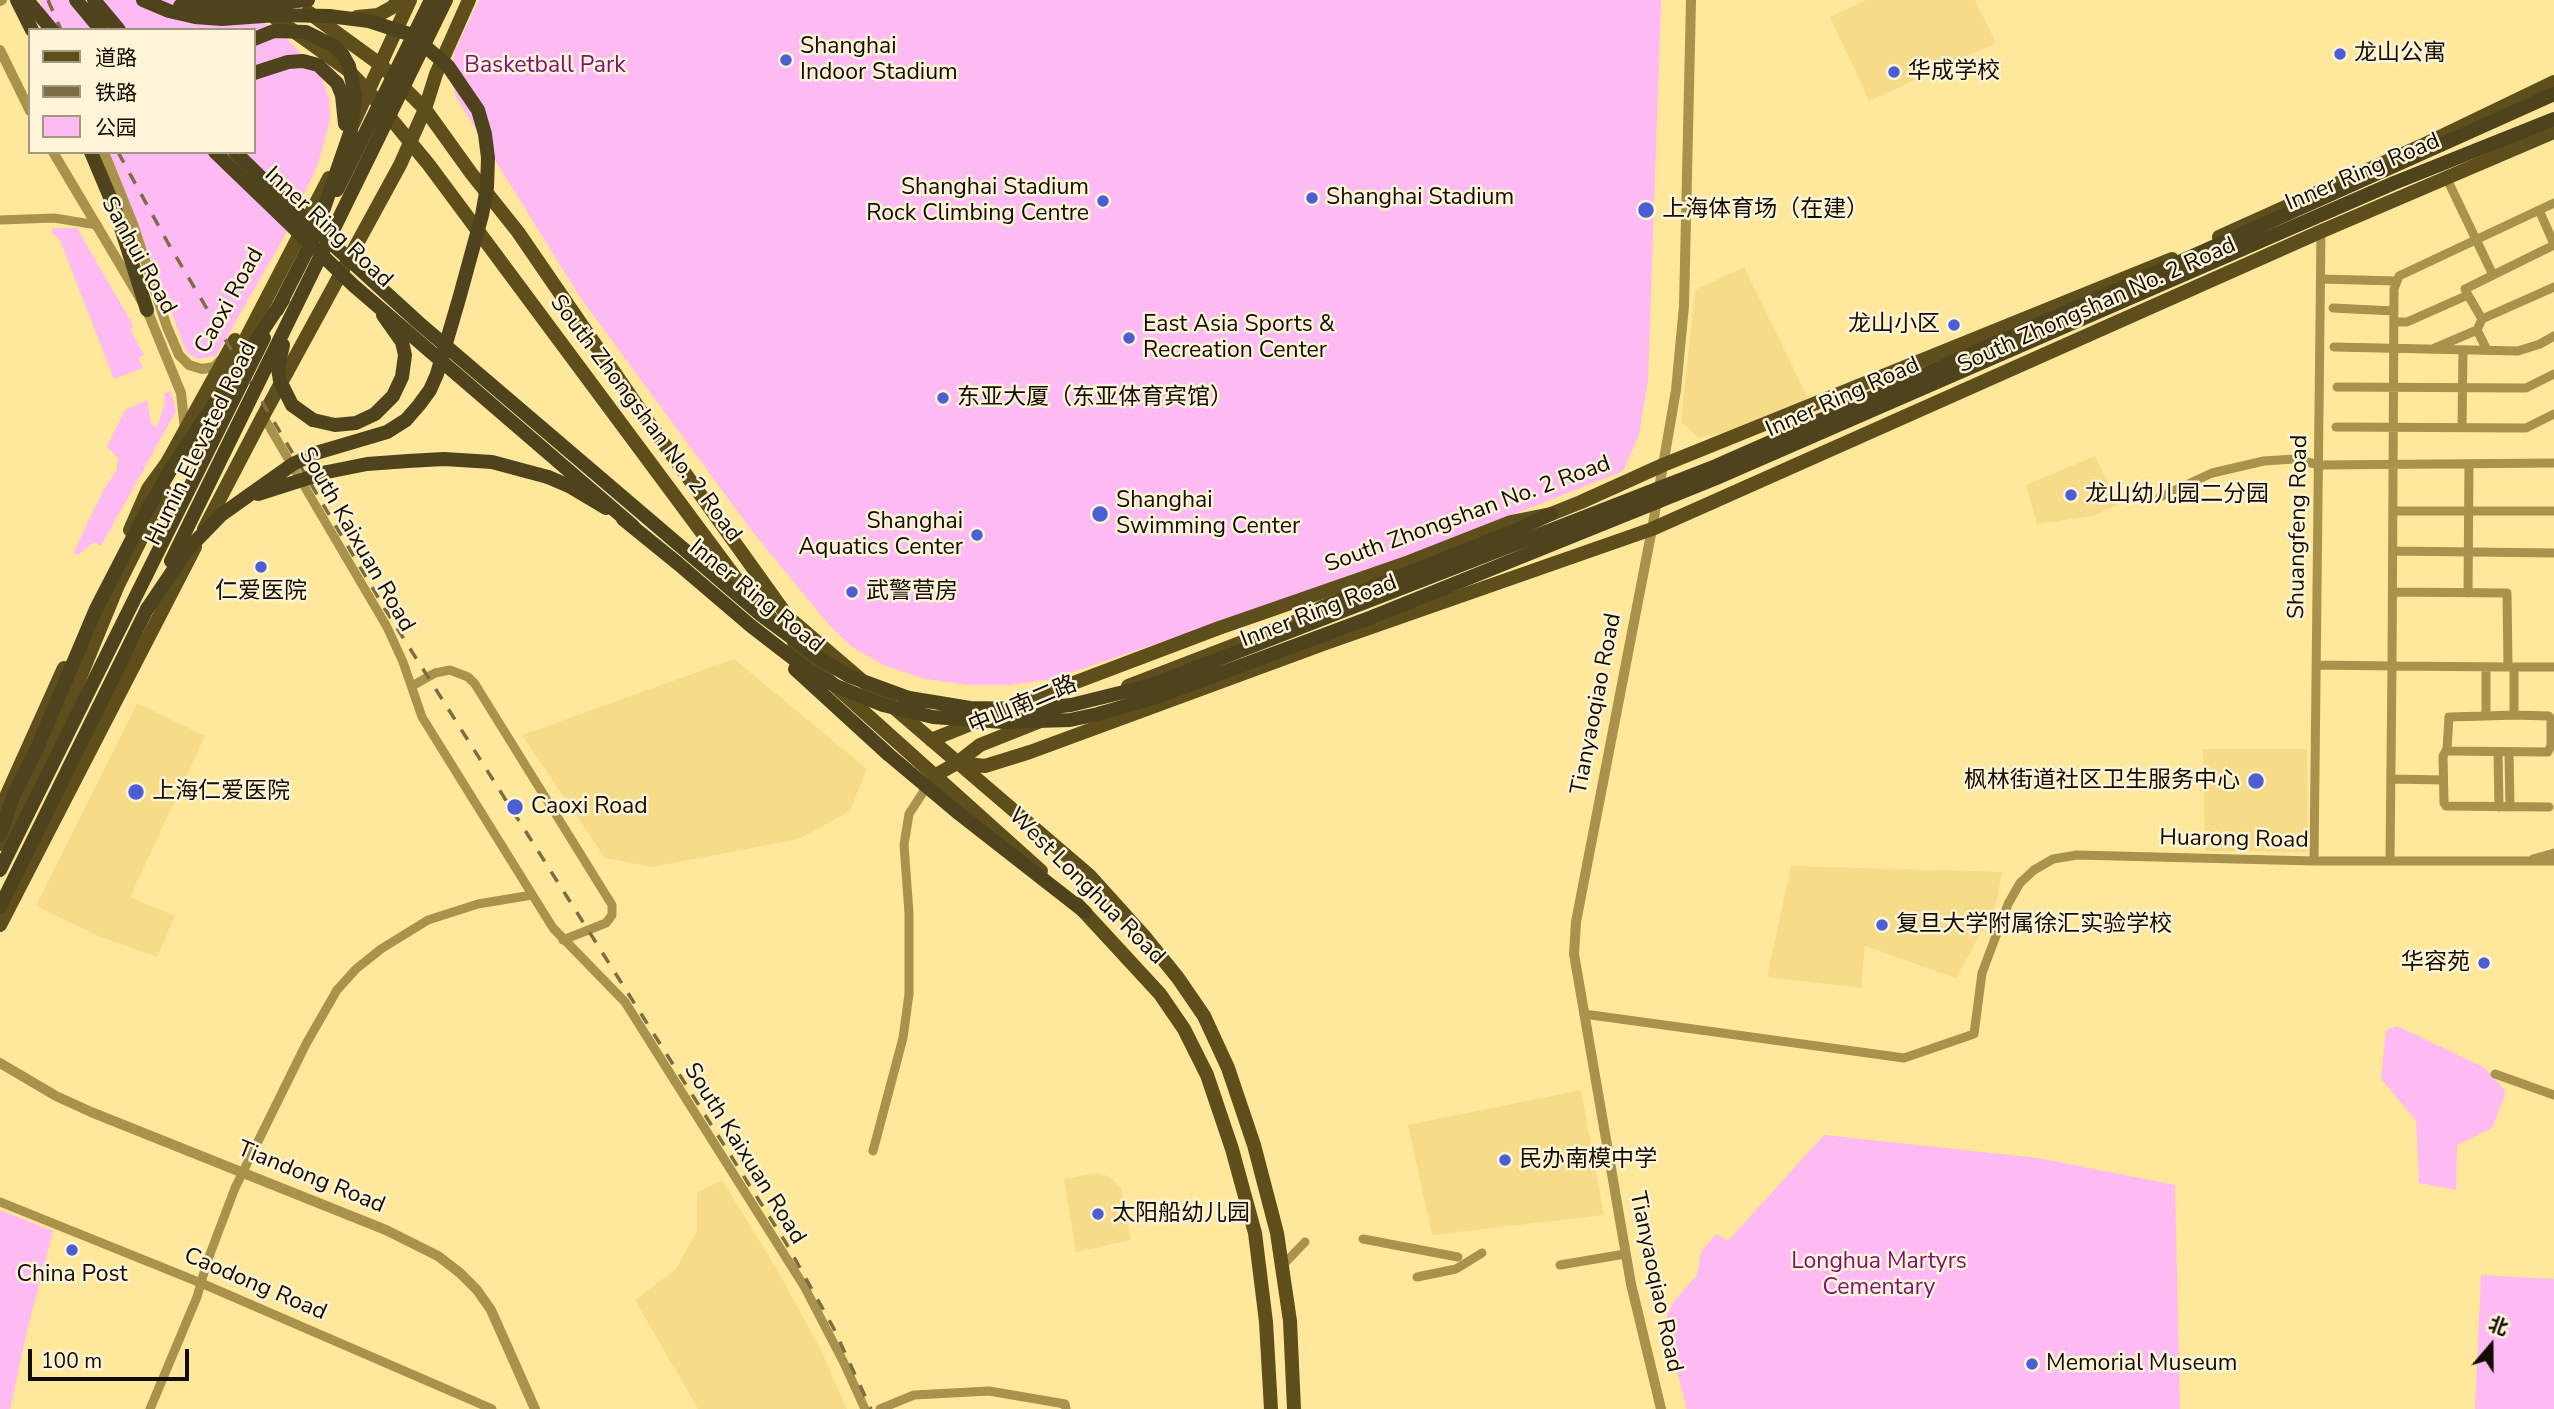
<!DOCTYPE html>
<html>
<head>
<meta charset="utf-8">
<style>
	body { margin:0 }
	#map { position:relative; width:2554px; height:1409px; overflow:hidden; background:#ffe79b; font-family:"Nunito Sans","Noto Sans SC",sans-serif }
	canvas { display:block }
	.legend { position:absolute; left:28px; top:28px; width:228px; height:126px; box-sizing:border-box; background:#fef5d8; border:2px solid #a09882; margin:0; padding:9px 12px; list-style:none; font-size:21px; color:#130c00 }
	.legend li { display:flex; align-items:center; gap:14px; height:35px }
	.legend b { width:35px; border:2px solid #a09882 }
	.north { position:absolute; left:2456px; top:1311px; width:70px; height:70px; -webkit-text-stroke:5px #fef5d8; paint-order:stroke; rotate:20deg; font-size:19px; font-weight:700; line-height:28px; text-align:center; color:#130c00 }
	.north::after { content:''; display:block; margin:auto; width:24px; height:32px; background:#130c00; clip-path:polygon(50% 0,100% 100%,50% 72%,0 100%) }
	.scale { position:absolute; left:28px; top:1349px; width:161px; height:32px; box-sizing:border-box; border:4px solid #130c00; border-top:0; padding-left:9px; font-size:21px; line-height:24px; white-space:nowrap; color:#130c00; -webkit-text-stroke:5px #fef5d8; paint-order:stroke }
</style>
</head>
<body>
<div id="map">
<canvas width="2554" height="1409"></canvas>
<ul class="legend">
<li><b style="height:9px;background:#5d4e1c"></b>道路</li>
<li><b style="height:9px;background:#7b6d44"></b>铁路</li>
<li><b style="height:19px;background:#febaf2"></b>公园</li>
</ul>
<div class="north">北</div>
<div class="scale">100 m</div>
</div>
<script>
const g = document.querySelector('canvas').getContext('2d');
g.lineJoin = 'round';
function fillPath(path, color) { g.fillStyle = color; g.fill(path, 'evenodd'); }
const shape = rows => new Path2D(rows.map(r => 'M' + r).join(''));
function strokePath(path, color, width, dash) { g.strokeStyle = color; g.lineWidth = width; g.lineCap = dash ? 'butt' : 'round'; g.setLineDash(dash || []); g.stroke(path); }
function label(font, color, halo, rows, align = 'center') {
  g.font = font + ' "Nunito Sans","Noto Sans SC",sans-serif'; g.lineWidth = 5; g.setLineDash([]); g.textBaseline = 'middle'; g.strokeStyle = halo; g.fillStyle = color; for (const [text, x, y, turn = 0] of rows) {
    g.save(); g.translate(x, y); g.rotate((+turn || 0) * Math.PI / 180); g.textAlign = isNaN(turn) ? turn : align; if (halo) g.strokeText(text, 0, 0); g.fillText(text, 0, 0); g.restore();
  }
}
fillPath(shape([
	[1866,0,1975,0,1996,43,1869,101,1830,17],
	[1744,267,1808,398,1727,432,1699,438,1681,422,1695,290],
	[2095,456,2118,505,2092,516,2037,524,2026,485],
	[734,659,867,769,850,811,799,839,652,867,605,858,522,735],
	[137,703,205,736,130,897,175,916,157,957,96,935,36,906],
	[2203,749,2307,749,2308,852,2205,851],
	[1791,866,2002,872,1996,905,1956,978,1865,946,1861,988,1767,977],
	[1581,1090,1604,1215,1432,1235,1408,1125],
	[1098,1173,1110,1177,1121,1188,1131,1240,1076,1252,1064,1179],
	[722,1180,778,1271,822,1352,847,1409,698,1409,635,1300,676,1269,697,1231,697,1193]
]), '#f6dc88');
fillPath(shape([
	[39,0,232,0,283,35,320,73,329,98,330,120,318,164,284,237,216,356,198,359,187,353,110,152,254,152,254,30,54,30],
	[479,0,1661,0,1648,380,1639,435,1623,471,1368,572,1052,679,1010,685,968,685,926,679,883,665,851,646,829,625,752,531,580,297,456,97,451,79,455,50],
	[53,228,77,228,134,327,130,329,144,355,138,358,143,368,114,379,60,240,52,233],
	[171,391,176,411,101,546,94,542,78,555,73,553,104,489,117,470,118,458,107,447,125,410,147,400,151,424,157,427,165,403,164,394],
	[2397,1026,2485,1068,2506,1092,2492,1128,2457,1145,2456,1190,2419,1183,2416,1120,2381,1079,2386,1030],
	[1824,1135,2038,1158,2175,1185,2180,1409,1687,1409,1664,1322,1674,1301,1697,1275,1701,1252,1716,1234,1728,1241],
	[0,1210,53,1231,27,1331,10,1409,0,1409],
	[2481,1275,2554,1279,2554,1409,2475,1409]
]), '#febaf2');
strokePath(shape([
	[2446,177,2493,275],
	[2539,210,2554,244],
	[0,220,54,218,97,225],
	[2321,279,2396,281],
	[2468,295,2482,319,2554,287],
	[2333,308,2394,311],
	[2394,322,2407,322,2468,295,2465,289,2554,245],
	[2477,330,2487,350],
	[2334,347,2518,351,2540,344,2554,336],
	[2435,348,2477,330,2482,319],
	[2337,387,2526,388,2554,374],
	[263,416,387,627,403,662,422,717,553,928,625,1002,804,1286,844,1363,865,1409],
	[2336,427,2526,428,2554,414],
	[2462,427,2463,350],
	[2160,497,2212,473,2264,461,2294,459,2320,465,2554,463],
	[2394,511,2554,511],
	[2393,551,2554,553],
	[2468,593,2469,464],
	[2317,665,2392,666,2394,289,2399,276,2554,203],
	[2486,667,2486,716,2514,715,2514,667],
	[2510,667,2554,667],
	[412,686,435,673,450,670,468,677,475,684,612,905,612,915,606,923,563,940],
	[2486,716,2449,717,2447,749,2449,751,2548,752,2551,745,2551,720,2549,716,2514,715],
	[2447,749,2443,756,2444,803,2446,806,2549,807],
	[2509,752,2510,807],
	[2498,753,2499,807],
	[2391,779,2443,780],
	[2533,859,2554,853],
	[2314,861,2321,230],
	[2390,861,2392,666,2508,667,2507,593,2393,592],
	[1584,1014,1904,1058,1974,1034,1982,973,2008,904,2020,883,2034,870,2053,859,2077,855,2314,861,2554,861],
	[2495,1074,2554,1095],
	[873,1151,903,1038,909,994,909,913,904,845,909,814,929,783],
	[0,1202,201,1283,492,1409],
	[1363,1239,1458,1257],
	[1560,1265,1625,1254],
	[1282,1266,1305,1242],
	[1417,1277,1456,1269,1482,1253],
	[150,1409,197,1297,207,1262,235,1188,306,1044,337,990,356,969,381,949,428,920,478,904,532,895],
	[880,1409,914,1395,989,1391,1065,1404,1066,1409]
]), '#a8924c', 9);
strokePath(shape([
	[0,1,2,0],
	[0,50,30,111],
	[53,152,147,310,181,393,185,430],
	[104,152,133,224,167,327,179,355,189,365,202,369,214,367,221,360],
	[0,1063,56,1096,91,1112,386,1230,438,1256,460,1273,477,1290,491,1310,535,1409],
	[1661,1409,1631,1284,1574,954,1576,922,1652,529,1676,390,1684,306,1691,0]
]), '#a8924c', 10);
strokePath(shape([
	[267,12,348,70,369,92,429,165,735,577,771,618],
	[308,12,381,65,425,109,471,173,518,232,649,423,788,617,1089,875,1144,936,1178,978,1204,1016,1228,1068,1254,1145,1277,1233,1290,1321,1294,1409],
	[357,17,378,15,391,8,400,0],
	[353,124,410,0],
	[2219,237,2421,146,2554,82],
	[226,377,329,178],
	[204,529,263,416,400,165,425,109,436,74,469,0],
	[130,530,148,489,167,463,235,340],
	[794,643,815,668,1041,871],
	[1128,686,1302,619],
	[1010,707,1219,628,1409,562,1511,522,1551,514,1581,502,1663,465,2172,259],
	[931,740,981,720],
	[959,763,985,766,1030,752,1326,643,1652,529,2322,231,2554,132],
	[934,776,957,763,980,745,1038,722],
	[0,810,64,668],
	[0,844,31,787,65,714,118,585,165,491],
	[1077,904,1160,994,1184,1029,1207,1075,1232,1149,1255,1233,1266,1322,1271,1409],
	[0,925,195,547]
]), '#5d4e1c', 14);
strokePath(shape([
	[17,0,32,30],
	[76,0,101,30],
	[94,0,119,30],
	[91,152,115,209,147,310],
	[235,152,284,200],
	[277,310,314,237],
	[313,420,335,425,356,423,375,414,393,396,402,377,405,355,402,342,383,315],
	[548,477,569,486,606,508],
	[623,519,676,562],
	[1320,608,1512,532,1551,514],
	[957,812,1085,912],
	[0,835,14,794],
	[0,870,264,338],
	[0,907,147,609]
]), '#4e431d', 14);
strokePath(shape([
	[48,0,61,30],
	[118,152,168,243,385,609,786,1243,833,1327,871,1409]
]), '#7b6d44', 3.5, [12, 12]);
strokePath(shape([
	[27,0,52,30],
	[143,0,169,11,195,17,222,19,277,15,329,16,369,21,412,35,448,66,478,110,485,134,488,158,487,187,482,215,459,299,437,374,430,390,419,405,406,420,387,432,316,453,293,464,221,515,187,550,147,609],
	[180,6,238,6,308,0],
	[254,39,274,31,306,32,334,46,343,55,349,66,355,96,351,130,314,237],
	[254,73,288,62,303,61,318,65,337,83,342,95,345,124],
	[215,152,353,285,633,526],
	[337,190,431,0],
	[284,200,419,323,761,615,819,658,849,676,909,698,970,708,1034,709,1071,705,1152,685,1716,466,2135,282,2554,94],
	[283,345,278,368,280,381,292,405,313,420],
	[258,494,327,472,367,464,408,461,444,459,492,462,548,477],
	[171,561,446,0],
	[676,562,751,626,808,670,836,686,883,705,933,717,1004,722,1070,720,1098,714,1157,697,1372,617,1714,479,2394,183,2554,119],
	[795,669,889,755,957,812],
	[14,794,38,746,96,609,144,516,171,469,283,300]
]), '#4e431d', 14);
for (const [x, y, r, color] of [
	[2340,54,7,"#4d5ed4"],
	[786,60,7,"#4d5ed4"],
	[1894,72,7,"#4d5ed4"],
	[1312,198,7,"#4d5ed4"],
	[1103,201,7,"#4d5ed4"],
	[1646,210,9,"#4d5ed4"],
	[1954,325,7,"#4d5ed4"],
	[1129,338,7,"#4d5ed4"],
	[943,398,7,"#4d5ed4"],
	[2071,495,7,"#4d5ed4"],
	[1100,514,9,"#4d5ed4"],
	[977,535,7,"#4d5ed4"],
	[261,567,7,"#4d5ed4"],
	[852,592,7,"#4d5ed4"],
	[2256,781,9,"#4d5ed4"],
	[136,792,9,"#4d5ed4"],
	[515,807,9,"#4d5ed4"],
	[1882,925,7,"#4d5ed4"],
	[2484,963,7,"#4d5ed4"],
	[1505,1160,7,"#4d5ed4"],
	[1098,1214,7,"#4d5ed4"],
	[72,1250,7,"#4d5ed4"],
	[2032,1364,7,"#4d5ed4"]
]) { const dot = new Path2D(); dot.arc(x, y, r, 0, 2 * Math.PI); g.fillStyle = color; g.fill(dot); strokePath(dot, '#fef5d8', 2.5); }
label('23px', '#130c00', '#fef5d8', [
	["Shanghai",800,47],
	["Indoor Stadium",800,73],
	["龙山公寓",2354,54],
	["华成学校",1908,72],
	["Shanghai Stadium",1089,188,"right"],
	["Rock Climbing Centre",1089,214,"right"],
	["Shanghai Stadium",1326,198],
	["上海体育场（在建）",1662,210],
	["East Asia Sports &",1143,325],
	["Recreation Center",1143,351],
	["龙山小区",1940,325,"right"],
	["东亚大厦（东亚体育宾馆）",957,398],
	["龙山幼儿园二分园",2085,495],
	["Shanghai",1116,501],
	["Swimming Center",1116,527],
	["Shanghai",963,522,"right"],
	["Aquatics Center",963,548,"right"],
	["仁爱医院",261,592,"center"],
	["武警营房",866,592],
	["枫林街道社区卫生服务中心",2240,781,"right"],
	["上海仁爱医院",152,792],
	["Caoxi Road",531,807],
	["复旦大学附属徐汇实验学校",1896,925],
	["华容苑",2470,963,"right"],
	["民办南模中学",1519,1160],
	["太阳船幼儿园",1112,1214],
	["China Post",72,1275,"center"],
	["Memorial Museum",2046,1364]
], 'left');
label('23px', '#811076', '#fef5d8', [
	["Basketball Park",545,66],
	["Longhua Martyrs",1879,1262],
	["Cementary",1879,1288]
]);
label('23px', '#130c00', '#fef5d8', [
	["Inner Ring Road",2363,173,-23],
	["Inner Ring Road",328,228,43],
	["Sanhui Road",138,256,61],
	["Caoxi Road",230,301,-61],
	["South Zhongshan No. 2 Road",2097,306,-24],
	["Inner Ring Road",1843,398,-24],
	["South Zhongshan No. 2 Road",645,419,53],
	["Humin Elevated Road",202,444,-64],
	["South Zhongshan No. 2 Road",1468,515,-20],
	["Shuangfeng Road",2299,527,-89],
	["South Kaixuan Road",356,540,60],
	["Inner Ring Road",756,597,39],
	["Inner Ring Road",1319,612,-21],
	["Tianyaoqiao Road",1597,704,-79],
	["中山南二路",1023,706,-23],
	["Huarong Road",2234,840,1],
	["West Longhua Road",1086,887,45],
	["South Kaixuan Road",744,1154,58],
	["Tiandong Road",311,1178,22],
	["Tianyaoqiao Road",1655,1282,78],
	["Caodong Road",255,1285,23]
]);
</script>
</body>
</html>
